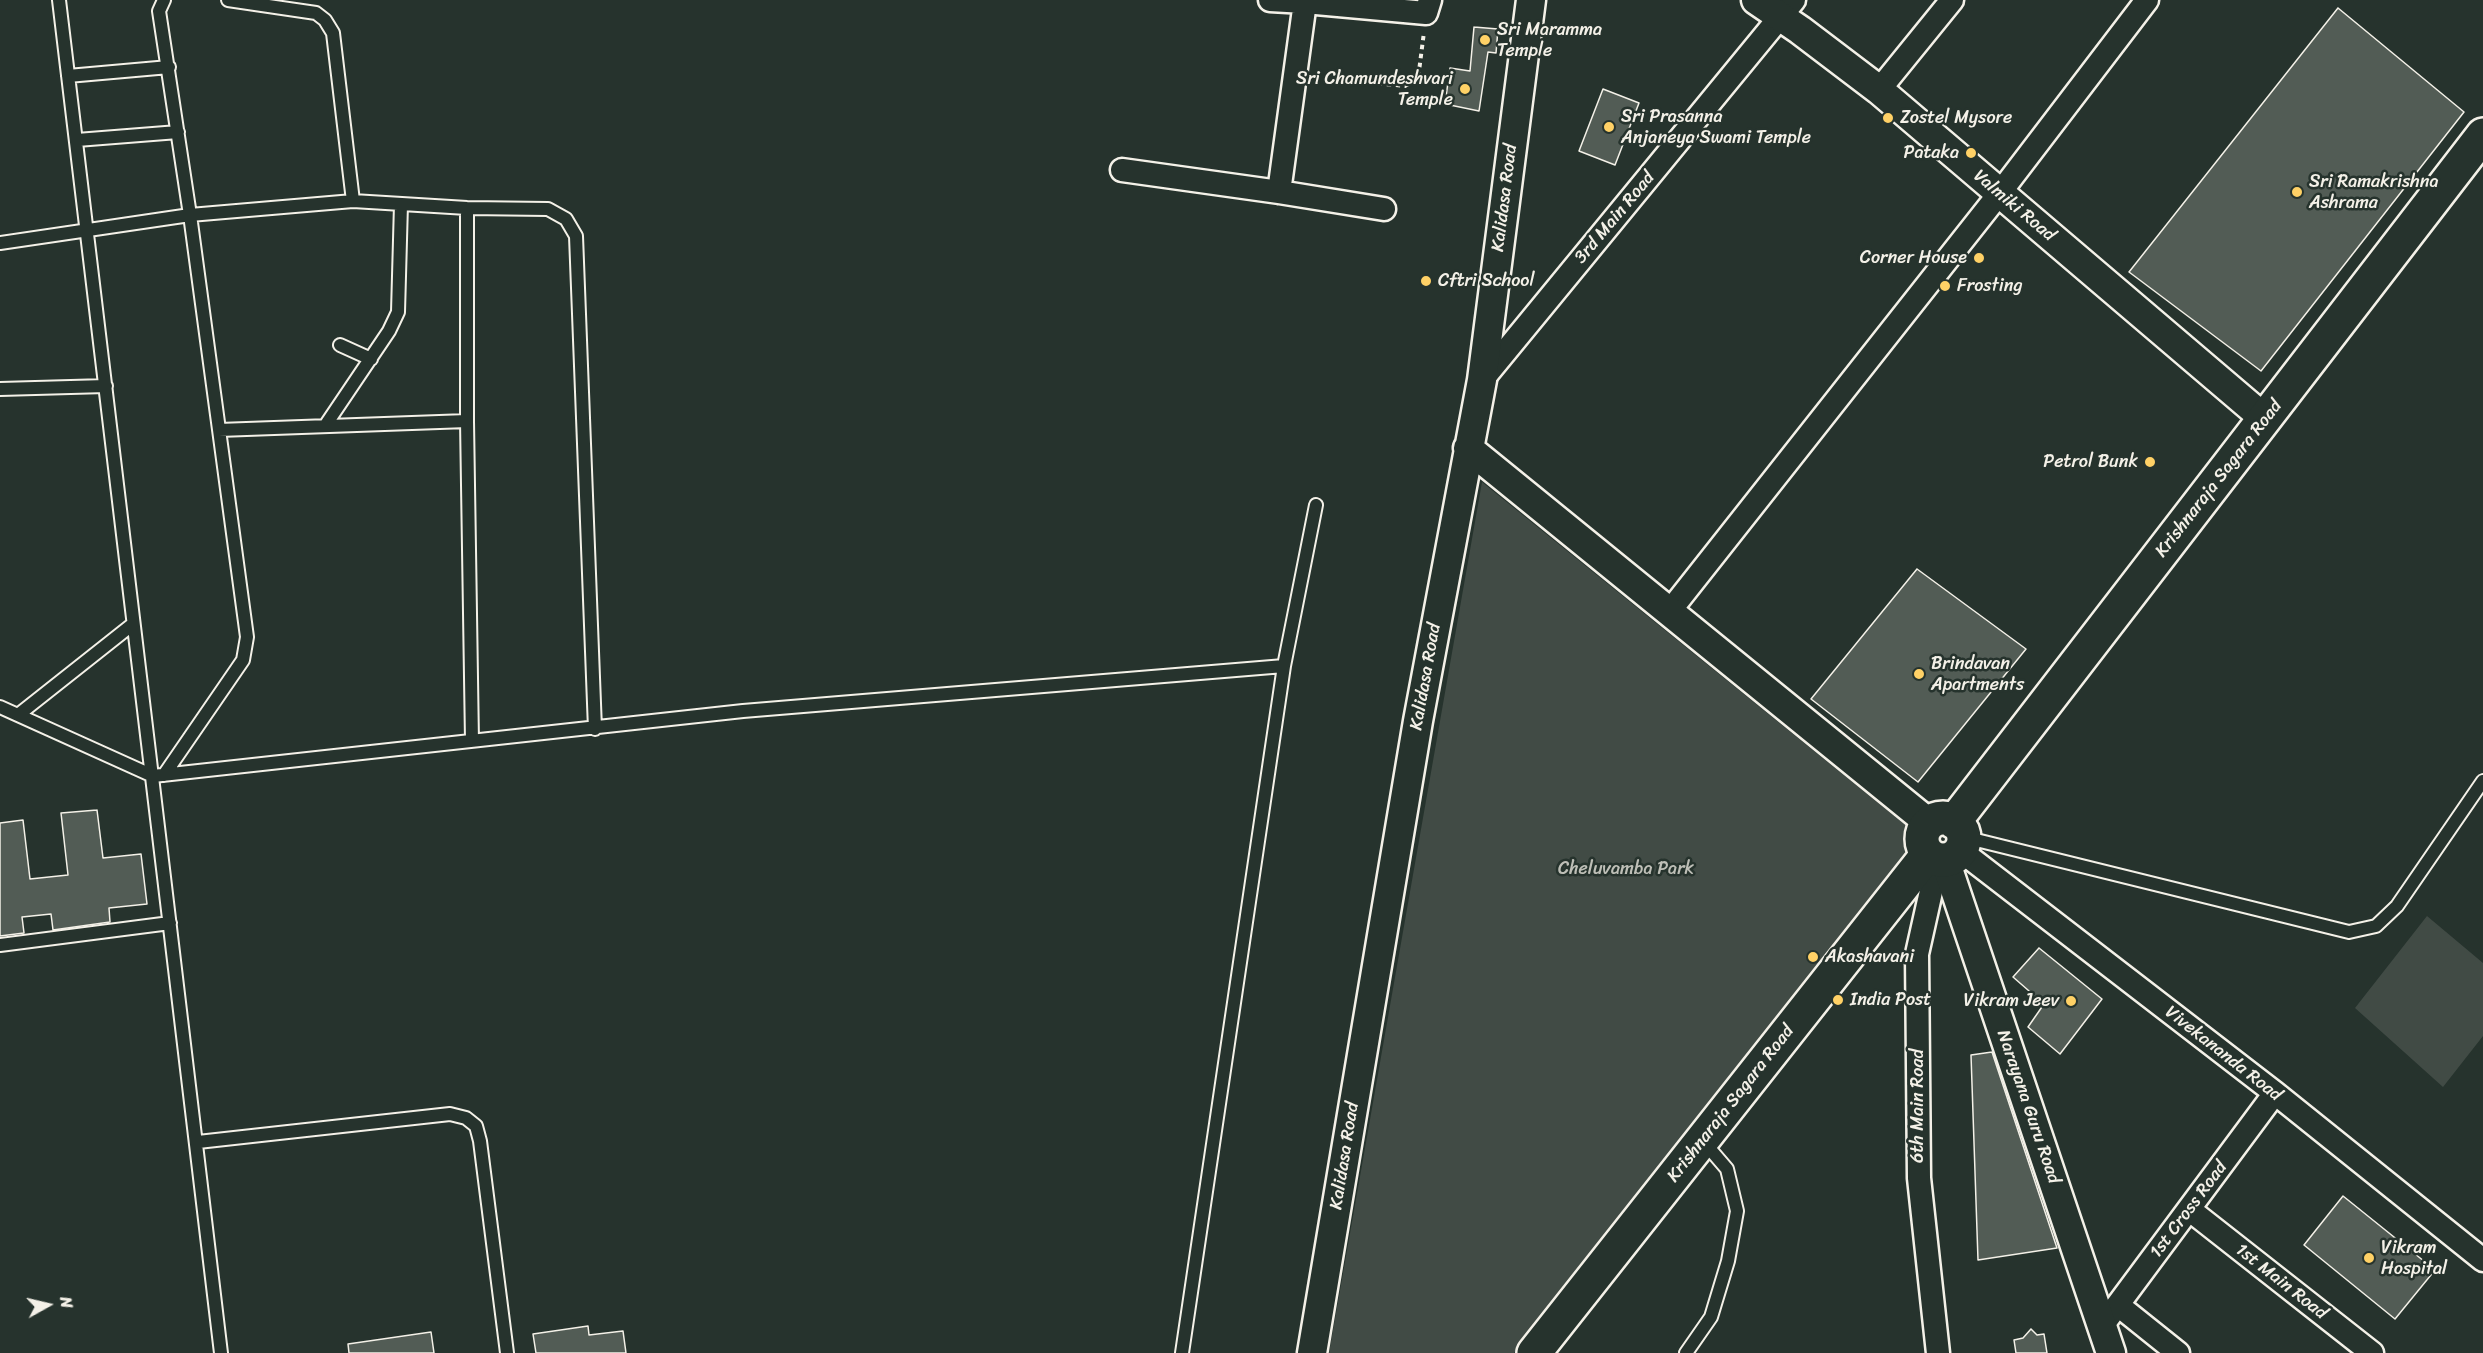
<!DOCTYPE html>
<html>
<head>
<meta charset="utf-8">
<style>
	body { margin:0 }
	#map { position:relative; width:2483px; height:1353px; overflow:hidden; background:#26332d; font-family:Sriracha,sans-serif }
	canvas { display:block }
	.north { position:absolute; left:18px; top:1275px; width:60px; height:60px; -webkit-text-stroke:4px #26332d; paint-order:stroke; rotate:82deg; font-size:16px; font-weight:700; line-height:24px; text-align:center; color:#f4f1e8 }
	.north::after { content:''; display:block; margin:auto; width:21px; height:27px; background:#f4f1e8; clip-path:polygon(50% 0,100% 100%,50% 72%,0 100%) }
</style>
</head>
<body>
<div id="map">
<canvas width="2483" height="1353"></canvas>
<div class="north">N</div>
</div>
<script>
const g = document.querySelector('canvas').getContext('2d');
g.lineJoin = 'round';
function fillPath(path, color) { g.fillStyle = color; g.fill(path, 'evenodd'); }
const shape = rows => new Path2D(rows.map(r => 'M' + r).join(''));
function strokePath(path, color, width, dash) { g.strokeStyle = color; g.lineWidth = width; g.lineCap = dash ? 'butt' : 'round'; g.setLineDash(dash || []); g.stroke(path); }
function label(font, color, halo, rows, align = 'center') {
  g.font = font + ' Sriracha,sans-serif'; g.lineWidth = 5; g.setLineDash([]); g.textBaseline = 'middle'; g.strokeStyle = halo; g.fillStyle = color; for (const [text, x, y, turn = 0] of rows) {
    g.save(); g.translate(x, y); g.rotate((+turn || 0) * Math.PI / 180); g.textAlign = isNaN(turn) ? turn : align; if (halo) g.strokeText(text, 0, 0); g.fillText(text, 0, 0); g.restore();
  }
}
fillPath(shape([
	[1482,482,1919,836,1514,1353,1329,1353],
	[2427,916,2483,963,2483,1036,2443,1087,2355,1008]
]), '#414b45');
const building = shape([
	[2338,8,2464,112,2261,371,2129,272,2338,8],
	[1474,27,1498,29,1496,53,1488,52,1479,111,1445,104,1450,68,1470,71,1474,27],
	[1603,89,1639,103,1615,165,1579,151,1603,89],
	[1917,569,2026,649,1918,782,1811,699,1917,569],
	[97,810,103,858,141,854,147,904,109,908,110,922,53,930,51,914,22,917,24,933,0,936,0,823,23,820,30,879,68,875,61,813,97,810],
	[2039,948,2102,999,2060,1054,2028,1027,2044,1004,2013,977,2039,948],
	[1992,1052,2057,1248,1978,1260,1971,1055,1992,1052],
	[2343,1196,2435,1270,2395,1319,2304,1245,2343,1196],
	[588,1326,589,1335,623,1331,626,1353,536,1353,533,1334,588,1326],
	[2031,1329,2037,1335,2044,1334,2047,1353,2016,1353,2014,1340,2023,1338,2031,1329],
	[431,1332,434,1353,349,1353,348,1344,431,1332]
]);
fillPath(building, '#525c55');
strokePath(building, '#f4f1e8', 1.5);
const service = shape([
	[59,0,221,1353],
	[228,0,316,13,325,20,333,33,353,201],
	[68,76,169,67],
	[77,140,178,132],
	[467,208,467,421,472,741],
	[0,243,190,215,353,201,467,208,548,209,566,219,576,236,595,729],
	[340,345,371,359],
	[0,389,106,386],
	[325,426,389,331,398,312,401,204],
	[219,430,467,421],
	[0,707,153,776,743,711,1284,666],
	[18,715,133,624],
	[164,775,243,660,247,637,190,215,159,11,164,0],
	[1964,837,2349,932,2376,926,2397,906,2483,781],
	[0,945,170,923],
	[198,1142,450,1114,466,1118,476,1126,480,1141,507,1353],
	[1182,1353,1284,666,1316,505],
	[1686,1353,1711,1317,1728,1261,1737,1211,1727,1169,1703,1141]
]);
const minor = shape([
	[1270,0,1305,2,1279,192],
	[1305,2,1426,13,1430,0],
	[1879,90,1952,0],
	[1122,170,1279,192,1384,209],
	[1482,380,1794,0],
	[1669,612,1999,194,2147,0],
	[1961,851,2275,1093,2483,1260],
	[1938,860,1917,954,1919,1178,1938,1353],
	[2190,1210,2372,1353],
	[2118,1305,2178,1353],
	[2102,1326,2275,1093]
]);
const tertiary = shape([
	[1756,0,1800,30,1879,90,2265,419],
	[1468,448,1929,823],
	[1945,860,2111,1353],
	[1312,1353,1418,721,1482,380,1531,0]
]);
const secondary = shape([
	'1922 839a21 21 0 1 1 42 0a21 21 0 1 1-42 0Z',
	[1954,822,2483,135],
	[1534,1353,1928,854]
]);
strokePath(service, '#f4f1e8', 16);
strokePath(minor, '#f4f1e8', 27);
strokePath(tertiary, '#f4f1e8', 33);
strokePath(secondary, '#f4f1e8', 38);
strokePath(shape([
	[1342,80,1405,86,1418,79,1424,32]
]), '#f4f1e8', 4, [4.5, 4.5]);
strokePath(service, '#26332d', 12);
strokePath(minor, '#26332d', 22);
strokePath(tertiary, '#26332d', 28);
strokePath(secondary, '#26332d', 33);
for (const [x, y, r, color] of [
	[1485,40,6,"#ffd166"],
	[1465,89,6,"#ffd166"],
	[1888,118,6,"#ffd166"],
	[1609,127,6,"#ffd166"],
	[1971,153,6,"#ffd166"],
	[2297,192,6,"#ffd166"],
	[1979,258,6,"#ffd166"],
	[1426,281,6,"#ffd166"],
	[1945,286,6,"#ffd166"],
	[2150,462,6,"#ffd166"],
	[1919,674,6,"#ffd166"],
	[1813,957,6,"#ffd166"],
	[1838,1000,6,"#ffd166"],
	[2071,1001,6,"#ffd166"],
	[2369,1258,6,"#ffd166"]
]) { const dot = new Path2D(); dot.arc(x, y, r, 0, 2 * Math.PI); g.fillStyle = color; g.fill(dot); strokePath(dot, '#26332d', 2); }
label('18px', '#f4f1e8', '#26332d', [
	["Sri Maramma",1497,30],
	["Temple",1497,51],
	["Sri Chamundeshvari",1453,79,"right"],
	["Temple",1453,100,"right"],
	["Sri Prasanna",1621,117],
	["Anjaneya Swami Temple",1621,138],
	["Zostel Mysore",1900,118],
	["Pataka",1959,153,"right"],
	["Sri Ramakrishna",2309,182],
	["Ashrama",2309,203],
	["Corner House",1967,258,"right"],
	["Cftri School",1438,281],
	["Frosting",1957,286],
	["Petrol Bunk",2138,462,"right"],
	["Brindavan",1931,664],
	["Apartments",1931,685],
	["Akashavani",1825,957],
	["India Post",1850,1000],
	["Vikram Jeev",2059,1001,"right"],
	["Vikram",2381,1248],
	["Hospital",2381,1269]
], 'left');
label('18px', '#f4f1e8', '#26332d', [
	["Kalidasa Road",1505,198,-83],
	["Valmiki Road",2014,206,40],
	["3rd Main Road",1615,218,-50],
	["Krishnaraja Sagara Road",2219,479,-52],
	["Kalidasa Road",1426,677,-80],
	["Vivekananda Road",2223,1054,38],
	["Krishnaraja Sagara Road",1731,1104,-52],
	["6th Main Road",1918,1106,-90],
	["Narayana Guru Road",2028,1107,71],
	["Kalidasa Road",1345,1156,-81],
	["1st Cross Road",2189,1210,-53],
	["1st Main Road",2281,1282,38]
]);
label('18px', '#bebfb7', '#26332d', [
	["Cheluvamba Park",1626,869]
]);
</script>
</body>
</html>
